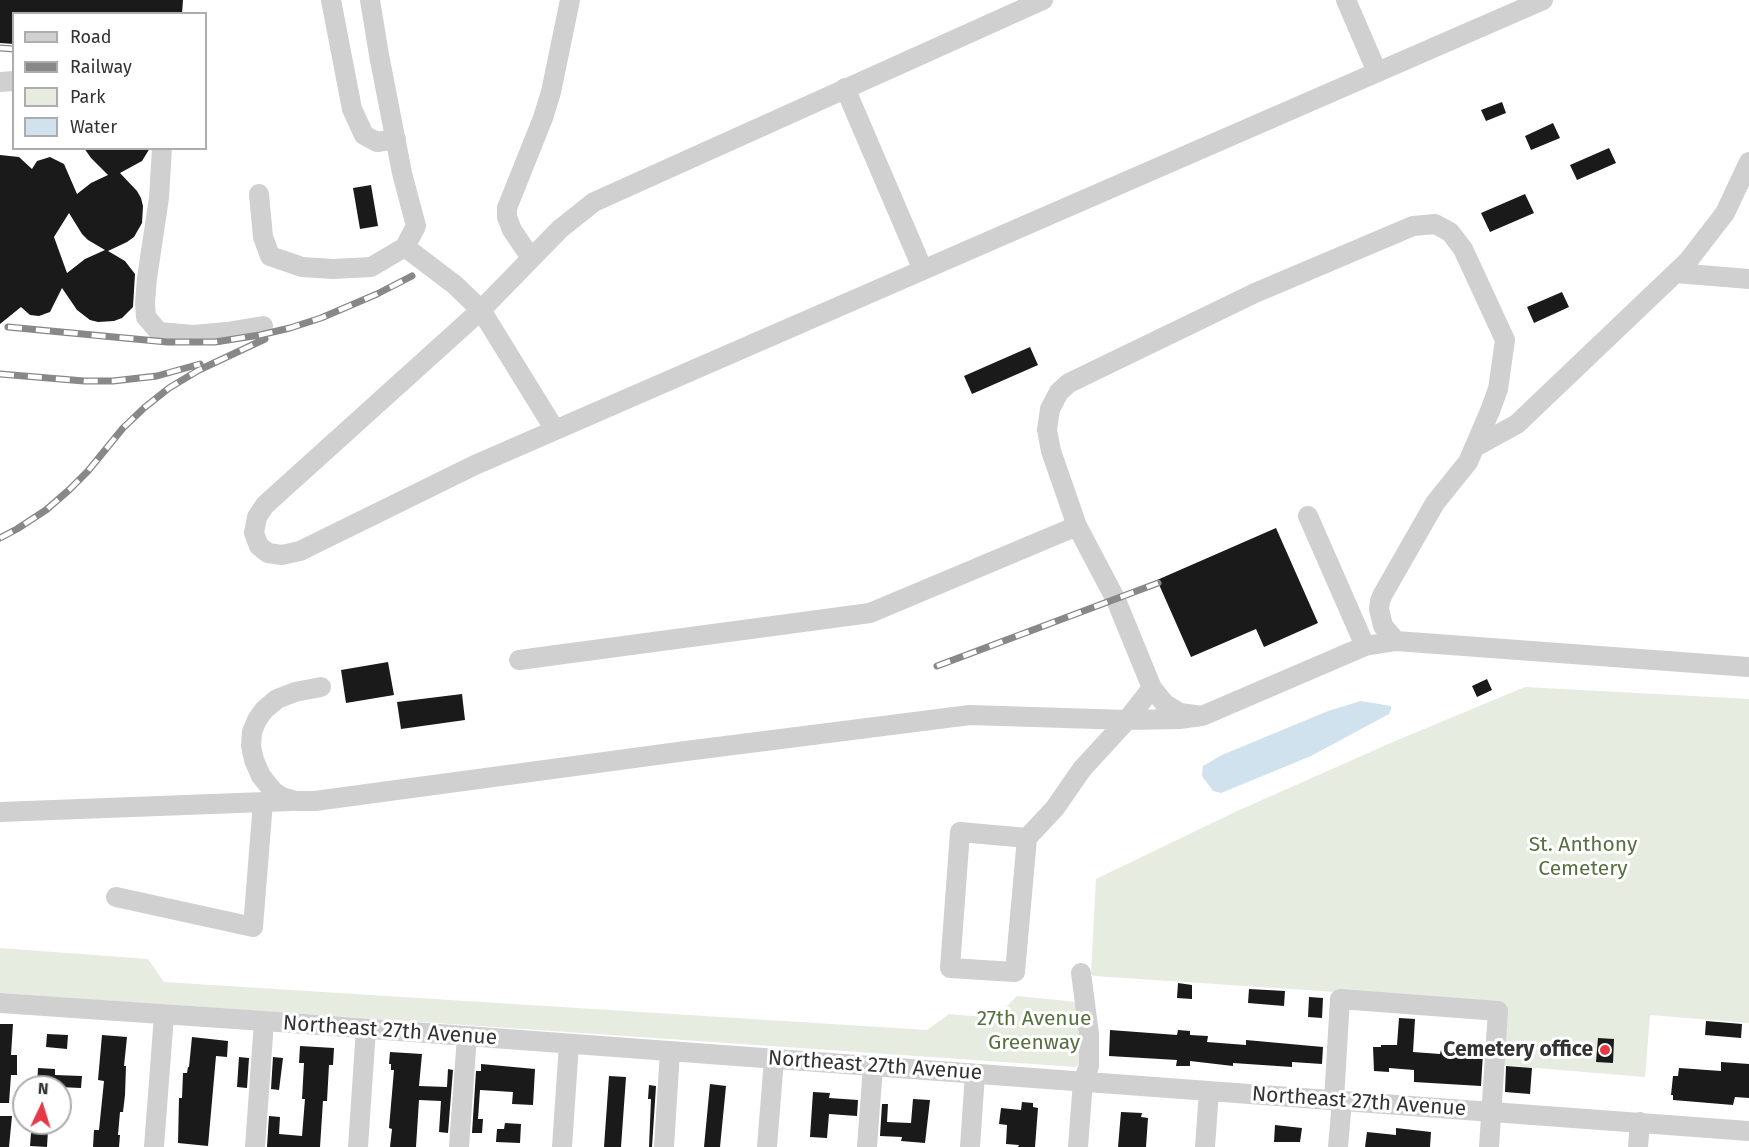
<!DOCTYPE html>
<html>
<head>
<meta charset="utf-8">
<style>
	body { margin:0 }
	#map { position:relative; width:1749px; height:1147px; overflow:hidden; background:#fff; font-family:"Fira Sans",sans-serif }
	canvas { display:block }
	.legend { position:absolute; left:12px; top:12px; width:195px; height:138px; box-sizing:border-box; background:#fff; border:2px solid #adadad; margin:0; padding:8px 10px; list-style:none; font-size:18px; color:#333 }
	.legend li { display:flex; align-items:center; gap:12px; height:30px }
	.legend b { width:30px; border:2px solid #adadad }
	.north { position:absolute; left:12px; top:1075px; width:60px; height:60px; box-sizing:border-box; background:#fff; border:2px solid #adadad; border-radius:50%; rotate:4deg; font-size:16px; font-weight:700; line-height:24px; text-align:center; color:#333 }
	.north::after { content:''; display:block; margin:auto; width:21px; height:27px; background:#e63946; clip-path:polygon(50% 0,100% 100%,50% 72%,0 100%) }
</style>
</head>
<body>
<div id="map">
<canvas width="1749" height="1147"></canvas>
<ul class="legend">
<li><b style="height:8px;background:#d0d0d0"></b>Road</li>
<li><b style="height:8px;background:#888"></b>Railway</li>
<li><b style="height:16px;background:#e6ecdf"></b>Park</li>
<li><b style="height:16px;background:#cfe2ee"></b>Water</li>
</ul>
<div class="north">N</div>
</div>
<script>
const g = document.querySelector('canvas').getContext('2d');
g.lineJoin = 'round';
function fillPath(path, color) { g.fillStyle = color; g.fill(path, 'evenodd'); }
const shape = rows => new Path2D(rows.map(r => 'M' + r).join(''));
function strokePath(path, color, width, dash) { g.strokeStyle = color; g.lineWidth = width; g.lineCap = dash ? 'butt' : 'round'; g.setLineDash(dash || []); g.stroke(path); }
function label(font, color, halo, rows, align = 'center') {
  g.font = font + ' "Fira Sans",sans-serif'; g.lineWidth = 6; g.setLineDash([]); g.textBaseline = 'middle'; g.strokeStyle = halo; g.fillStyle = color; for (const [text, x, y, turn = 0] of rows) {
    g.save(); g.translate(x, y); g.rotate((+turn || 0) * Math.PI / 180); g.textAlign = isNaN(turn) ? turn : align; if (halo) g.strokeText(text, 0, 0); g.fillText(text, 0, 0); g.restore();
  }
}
fillPath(shape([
	[1525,687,1749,699,1749,1023,1650,1015,1645,1077,1500,1065,1504,1003,1094,976,1091,974,1096,879,1235,812,1393,742],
	[0,948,148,959,164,982,927,1030,949,1014,995,1018,1017,996,1068,1001,1079,1003,1083,1060,1076,1067,0,993]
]), '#e6ecdf');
fillPath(shape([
	[1361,701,1391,706,1391,709,1389,714,1311,756,1221,793,1213,791,1202,776,1203,766,1222,755,1328,711]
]), '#cfe2ee');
fillPath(shape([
	[0,0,183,0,182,14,14,14,14,44,0,43],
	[1502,102,1506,113,1486,121,1481,110],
	[1553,123,1560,138,1531,150,1525,136],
	[84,148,150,148,142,161,120,173,137,191,141,198,143,206,142,223,134,237,127,242,108,251,125,261,135,274,133,307,122,318,114,321,98,322,90,320,77,310,62,288,50,312,39,316,30,315,21,307,0,324,0,155,19,157,32,169,37,161,50,157,64,164,77,194,91,183,108,175,91,158],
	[69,213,82,234,88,240,105,250,85,259,67,273,54,237],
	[1609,148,1616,163,1577,180,1570,165],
	[371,185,378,226,360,229,353,188],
	[1525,194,1534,213,1490,232,1481,213],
	[1562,292,1569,307,1534,323,1527,307],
	[1030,347,1038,365,972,394,964,376],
	[1276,528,1318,623,1264,647,1256,629,1191,657,1157,580],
	[388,662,394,695,346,703,341,670],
	[1487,679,1492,690,1477,697,1472,686],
	[462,694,465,720,401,729,397,702],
	[1178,983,1192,985,1192,999,1177,998],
	[1249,989,1285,991,1284,1006,1248,1003],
	[1309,997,1323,998,1322,1018,1308,1017],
	[1399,1018,1415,1019,1413,1052,1440,1054,1441,1050,1483,1053,1481,1086,1414,1082,1414,1070,1389,1068,1389,1072,1374,1071,1373,1047,1381,1047,1381,1045,1397,1045],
	[1706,1021,1742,1024,1741,1038,1705,1035],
	[0,1024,13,1024,11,1055,17,1055,17,1075,11,1075,9,1103,0,1103],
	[1110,1030,1177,1035,1178,1030,1190,1031,1190,1035,1208,1036,1207,1042,1246,1045,1246,1040,1323,1047,1322,1064,1292,1062,1292,1067,1233,1063,1233,1066,1190,1061,1190,1066,1176,1066,1177,1060,1109,1056],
	[47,1034,68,1035,67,1049,46,1047],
	[102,1035,127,1037,124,1066,126,1066,125,1095,123,1112,120,1112,118,1135,120,1135,119,1147,93,1147,94,1130,99,1130,104,1081,98,1080],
	[192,1037,228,1041,227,1057,216,1056,208,1146,178,1143,179,1098,182,1098,183,1073,187,1073,188,1067,189,1067],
	[1598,1038,1614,1039,1613,1063,1596,1062],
	[300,1046,334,1048,333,1065,329,1065,327,1101,323,1101,320,1147,267,1147,269,1116,280,1117,279,1134,302,1136,305,1099,302,1099,304,1063,299,1063],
	[390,1052,422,1054,419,1086,447,1087,448,1069,453,1070,448,1133,439,1132,441,1101,419,1100,416,1147,390,1147,392,1129,389,1128,394,1070,391,1070,391,1064,389,1064],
	[239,1057,249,1058,247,1088,237,1087],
	[273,1057,283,1058,279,1090,271,1089],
	[1721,1062,1749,1064,1749,1098,1735,1097,1733,1105,1673,1100,1673,1095,1671,1095,1673,1076,1678,1076,1679,1068,1721,1071],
	[481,1064,535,1069,533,1105,512,1104,513,1092,480,1090,478,1119,483,1119,482,1133,472,1133,476,1071,481,1071],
	[1506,1066,1532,1068,1530,1094,1505,1092],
	[38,1068,55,1069,55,1075,82,1076,81,1088,37,1086],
	[609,1076,626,1077,621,1147,604,1147],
	[710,1084,726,1086,720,1147,704,1147],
	[649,1085,656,1086,652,1147,649,1147,651,1099,648,1099],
	[813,1092,830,1093,829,1098,858,1100,856,1133,857,1116,829,1114,827,1138,810,1137],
	[913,1099,930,1100,925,1143,901,1141,902,1137,880,1136,882,1104,888,1104,887,1122,910,1123,911,1123],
	[1022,1102,1033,1103,1033,1107,1038,1108,1035,1147,1018,1147,1019,1145,1006,1144,1007,1125,999,1124,1001,1108,1021,1110],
	[1121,1112,1142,1113,1141,1117,1148,1118,1146,1147,1118,1147],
	[0,1116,12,1116,9,1147,0,1147],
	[505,1123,521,1124,520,1143,496,1142,497,1129,504,1129],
	[1275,1125,1302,1128,1300,1142,1274,1142],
	[1396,1128,1431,1132,1430,1147,1365,1147,1367,1132,1396,1135],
	[34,1129,48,1130,47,1147,30,1146,31,1133,34,1133]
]), '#1a1a1a');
strokePath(shape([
	[331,0,352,109,364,135,377,142,396,139],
	[1043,0,594,202,560,229,481,310,265,505,257,517,254,533,259,546,268,553,282,555,300,551,475,465,1543,0],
	[1346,0,1377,72],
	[0,82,14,81],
	[845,88,923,270],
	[162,148,159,198,147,278,145,303,146,317,159,332,193,335,227,332,263,326],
	[259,194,263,237,270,256,302,267,333,269,371,267,405,247,416,226,402,173,379,55,370,0],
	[405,247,455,285,481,310,555,430],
	[531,258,512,230,507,217,507,208,543,118,551,92,570,0],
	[1676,273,1749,279],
	[1475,447,1517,424,1688,261,1725,213,1749,162],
	[1308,516,1365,646],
	[519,660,870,613,1077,526],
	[321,687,295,692,277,699,264,710,257,720,252,732,251,746,254,760,261,776,274,792,282,797,296,801,315,801,686,751,970,715,1127,720,1179,719,1202,716],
	[1152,688,1165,704,1180,713,1202,716,1365,646,1396,641],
	[0,812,291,801],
	[1027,838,960,832,950,968,1015,972,1027,838,1055,808,1082,769,1127,720,1152,688,1116,600,1077,526,1051,451,1047,430,1050,409,1059,392,1069,383,1255,293,1413,226,1435,224,1450,232,1463,249,1505,340,1498,389,1490,411,1468,462,1435,503,1383,594,1380,601,1379,609,1383,626,1396,641,1749,667],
	[116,897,253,927,263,802],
	[0,1003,264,1021,1749,1131],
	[1334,1100,1340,999,1498,1011,1489,1147],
	[154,1147,164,1015],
	[255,1147,264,1021],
	[358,1147,366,1029],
	[459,1147,467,1036],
	[562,1147,569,1044],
	[664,1147,670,1051],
	[767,1147,774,1059],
	[867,1147,873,1066],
	[970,1147,975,1074],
	[1078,1147,1083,1081,1089,1066,1089,1034,1081,973],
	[1205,1147,1209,1091],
	[1338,1147,1342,1101],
	[1638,1147,1640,1122]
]), '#d0d0d0', 20);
const rail = shape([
	[0,48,14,49],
	[8,327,167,342,215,342,260,335,290,328,321,318,377,294,412,276],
	[0,374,84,381,113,381,157,376,200,364],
	[0,538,17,529,46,510,69,490,88,471,123,428,144,408,169,388,199,370,265,339],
	[937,666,1158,583]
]);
strokePath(rail, '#888', 7);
strokePath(rail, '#fff', 4.5, [14]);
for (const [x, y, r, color] of [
	[1605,1050,6,"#e63946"]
]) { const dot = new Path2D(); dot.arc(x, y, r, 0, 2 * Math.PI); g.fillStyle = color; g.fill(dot); strokePath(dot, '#fff', 2); }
label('21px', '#56703f', '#fff', [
	["St. Anthony",1583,845],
	["Cemetery",1583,869],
	["27th Avenue",1034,1019],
	["Greenway",1034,1043]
]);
label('21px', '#333', '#fff', [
	["Northeast 27th Avenue",390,1031,4],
	["Northeast 27th Avenue",875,1066,4],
	["Northeast 27th Avenue",1359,1102,4]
]);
label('bold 21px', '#333', '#fff', [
	["Cemetery office",1593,1050]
], 'right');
</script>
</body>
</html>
